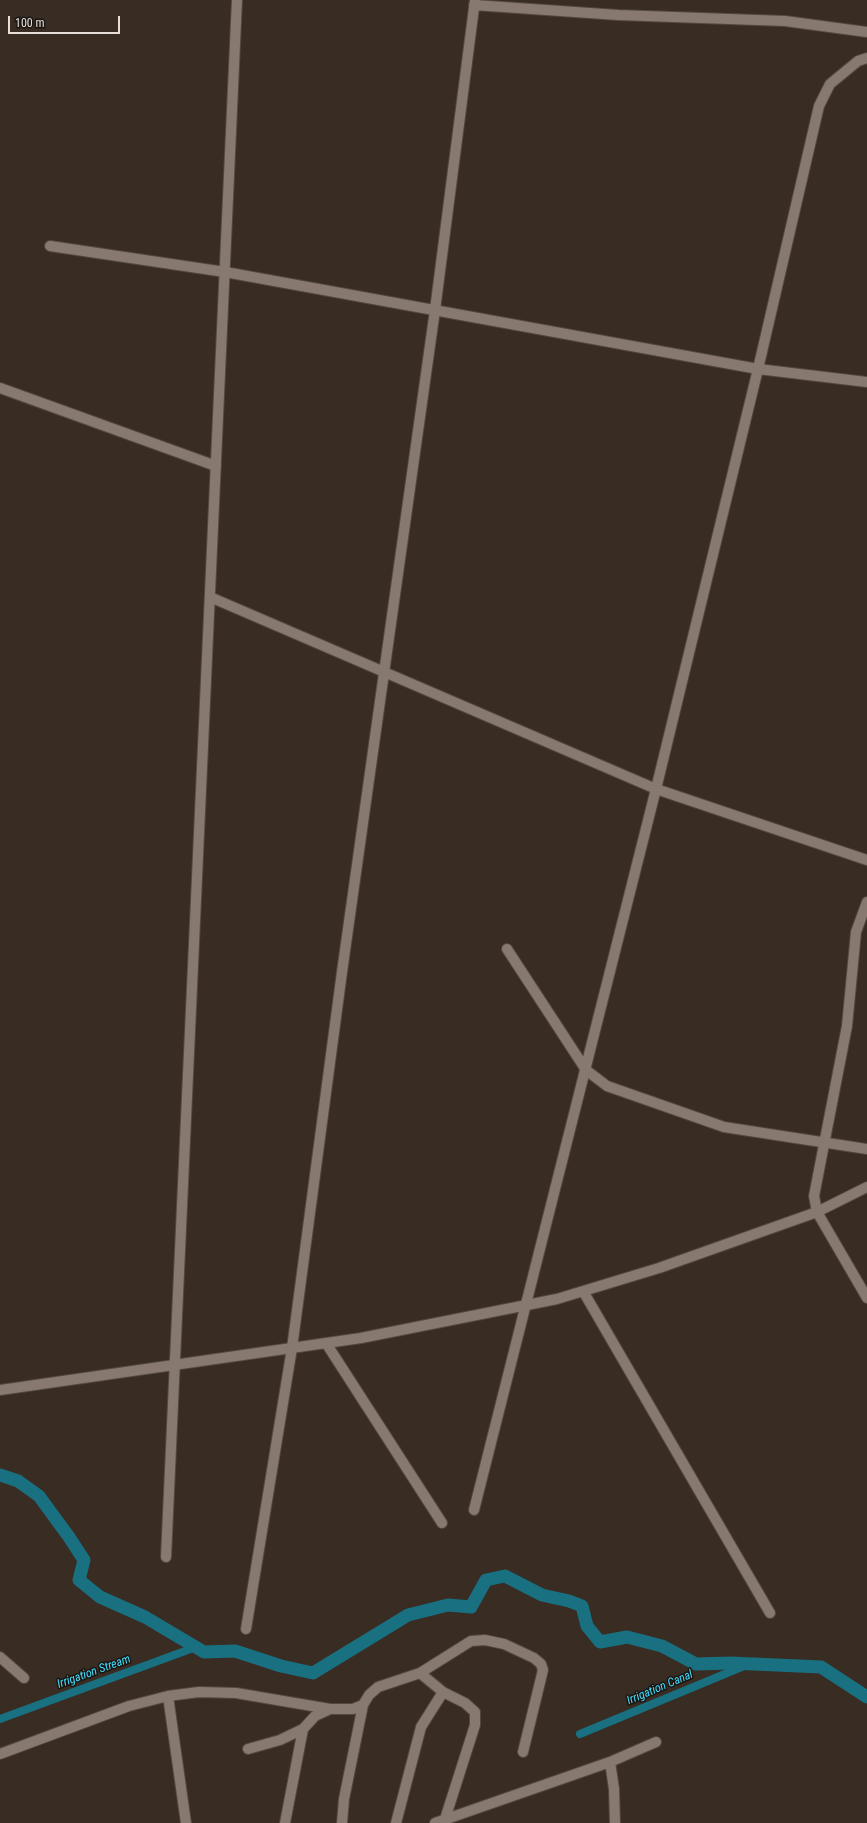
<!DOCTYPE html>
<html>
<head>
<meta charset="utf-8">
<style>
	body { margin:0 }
	#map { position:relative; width:867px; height:1823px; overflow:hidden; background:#382c23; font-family:"Roboto Condensed",sans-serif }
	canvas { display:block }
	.scale { position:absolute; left:8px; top:16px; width:112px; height:18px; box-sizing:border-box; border:2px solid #e6ded8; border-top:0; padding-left:5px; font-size:12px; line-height:14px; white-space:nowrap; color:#e6ded8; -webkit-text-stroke:3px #1b1612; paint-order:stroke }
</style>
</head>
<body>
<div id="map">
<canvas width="867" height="1823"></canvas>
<div class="scale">100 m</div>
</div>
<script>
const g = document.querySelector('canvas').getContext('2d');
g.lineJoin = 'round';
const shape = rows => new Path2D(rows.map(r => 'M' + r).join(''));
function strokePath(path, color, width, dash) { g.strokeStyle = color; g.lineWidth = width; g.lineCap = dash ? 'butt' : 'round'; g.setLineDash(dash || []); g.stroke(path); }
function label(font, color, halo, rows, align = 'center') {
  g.font = font + ' "Roboto Condensed",sans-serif'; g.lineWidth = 3; g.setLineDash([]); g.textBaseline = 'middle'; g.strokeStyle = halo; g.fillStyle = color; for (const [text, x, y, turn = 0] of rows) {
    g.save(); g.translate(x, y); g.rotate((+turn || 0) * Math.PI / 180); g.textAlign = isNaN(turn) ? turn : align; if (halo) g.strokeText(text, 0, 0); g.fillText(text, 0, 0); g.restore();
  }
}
strokePath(shape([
	[0,1719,196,1647],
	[580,1734,749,1664]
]), '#187081', 8);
strokePath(shape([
	[0,1475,18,1481,39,1496,69,1537,84,1560,79,1580,100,1597,145,1617,204,1652,235,1651,281,1666,313,1673,408,1615,448,1605,471,1607,486,1580,505,1576,542,1595,569,1601,582,1606,587,1626,600,1642,627,1637,662,1646,696,1664,731,1663,821,1667,867,1697]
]), '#187081', 13);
const minor = shape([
	[474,5,618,15,785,21,867,32],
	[50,246,225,272,758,369,867,382],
	[0,388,216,466],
	[210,597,656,789,867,860],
	[867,902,856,932,847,1026,814,1196,817,1212,867,1298],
	[507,949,586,1070,607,1086,724,1127,867,1149],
	[583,1291,770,1613],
	[326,1343,442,1523],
	[0,1390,361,1338,557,1299,659,1268,817,1212,867,1187],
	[474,1510,656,789,758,369,819,106,830,84,858,61,867,58],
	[166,1557,237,0],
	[246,1629,292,1348,342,972,435,310,475,0],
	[0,1657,24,1678],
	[420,1673,443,1692,465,1703,475,1712,475,1725,445,1819],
	[168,1696,186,1823],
	[248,1749,280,1740,303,1729,315,1716,330,1709,353,1709,363,1705,369,1695,378,1687,420,1673,471,1641,485,1640,504,1644,534,1658,541,1664,543,1670,523,1752],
	[0,1754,129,1706,168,1696,199,1692,236,1693,330,1709],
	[610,1762,614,1789,615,1823],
	[285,1823,303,1729],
	[342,1823,344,1799,363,1705],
	[396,1823,421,1727,443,1692],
	[435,1823,610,1762,656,1742]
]);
strokePath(minor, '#534941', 12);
strokePath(minor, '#87796f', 10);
label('italic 12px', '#41defd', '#1b1612', [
	["Irrigation Stream",94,1672,-20],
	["Irrigation Canal",660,1688,-23]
]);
</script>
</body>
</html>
